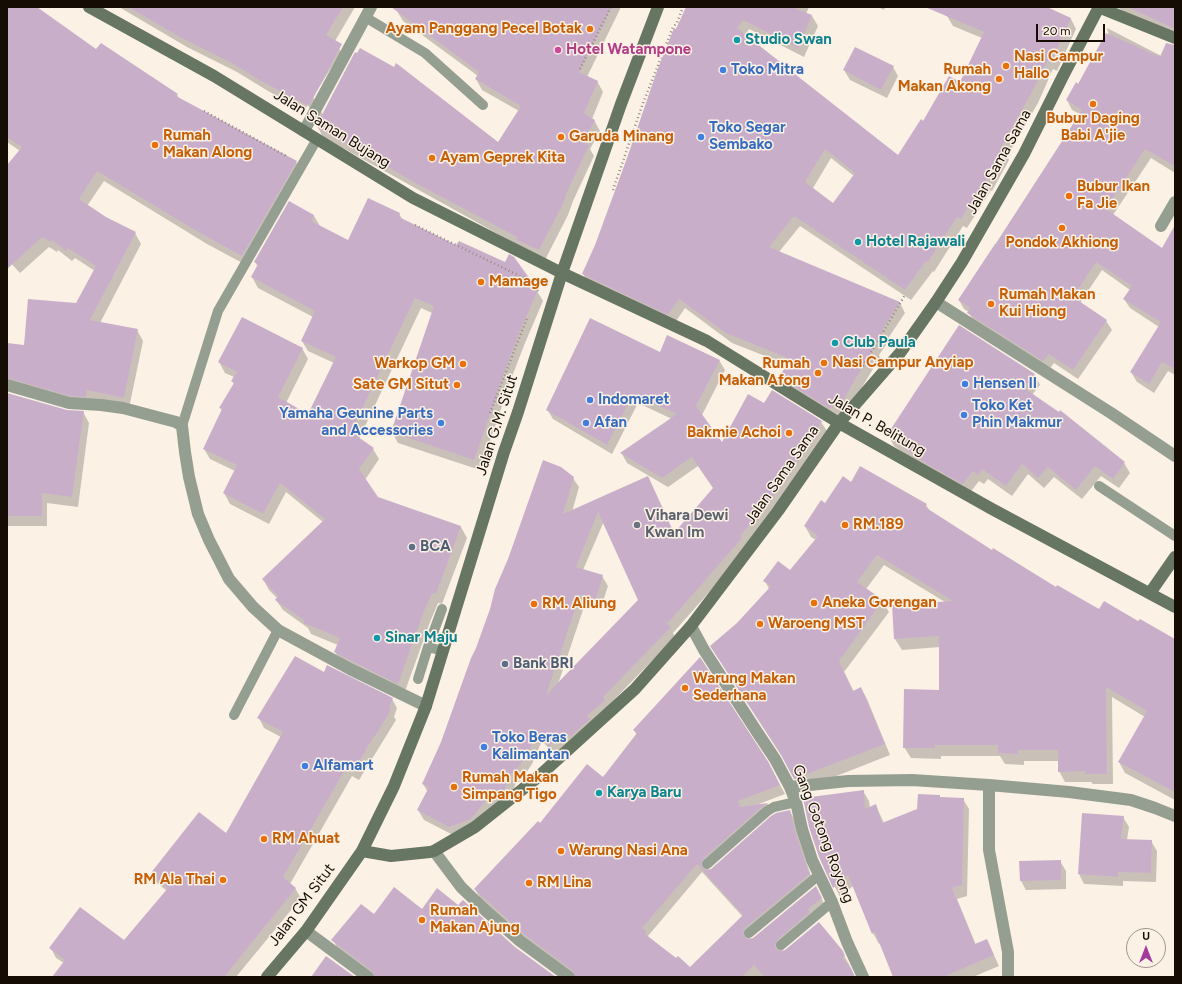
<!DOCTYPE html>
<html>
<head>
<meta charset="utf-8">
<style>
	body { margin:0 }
	#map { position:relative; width:1182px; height:984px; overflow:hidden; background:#fcf1e5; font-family:Figtree,sans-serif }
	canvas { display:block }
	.frame { position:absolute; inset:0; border:8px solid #150c03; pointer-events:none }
	.north { position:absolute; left:1126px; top:928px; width:40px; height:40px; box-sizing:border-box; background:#fcf1e5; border:1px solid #a0958b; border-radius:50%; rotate:0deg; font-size:11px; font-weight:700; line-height:16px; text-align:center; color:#150c03 }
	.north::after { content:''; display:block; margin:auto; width:14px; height:18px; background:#a43a9b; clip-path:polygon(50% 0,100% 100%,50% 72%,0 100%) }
	.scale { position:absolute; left:1036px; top:24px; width:69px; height:18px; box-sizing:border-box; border:2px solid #150c03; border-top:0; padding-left:5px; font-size:12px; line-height:14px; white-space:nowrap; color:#150c03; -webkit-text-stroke:3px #fcf1e5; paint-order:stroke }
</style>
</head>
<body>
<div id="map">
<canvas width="1182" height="984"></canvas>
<div class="frame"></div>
<div class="north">U</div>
<div class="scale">20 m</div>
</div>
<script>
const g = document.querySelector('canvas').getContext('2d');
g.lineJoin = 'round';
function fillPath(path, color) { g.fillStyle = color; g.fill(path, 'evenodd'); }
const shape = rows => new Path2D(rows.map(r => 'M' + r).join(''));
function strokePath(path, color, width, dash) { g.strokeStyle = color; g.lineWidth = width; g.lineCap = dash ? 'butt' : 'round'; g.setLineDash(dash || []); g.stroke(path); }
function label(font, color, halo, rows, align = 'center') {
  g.font = font + ' Figtree,sans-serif'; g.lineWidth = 3; g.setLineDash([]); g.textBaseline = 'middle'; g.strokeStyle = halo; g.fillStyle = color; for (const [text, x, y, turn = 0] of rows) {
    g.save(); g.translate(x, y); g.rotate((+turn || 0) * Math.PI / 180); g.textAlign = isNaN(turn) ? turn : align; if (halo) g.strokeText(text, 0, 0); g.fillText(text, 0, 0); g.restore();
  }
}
fillPath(shape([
	[7,7,36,7,97,51,177,95,180,100,296,162,302,173,248,266,207,244,104,181,87,206,105,218,135,233,141,244,100,323,137,330,143,341,129,408,11,388,7,392,7,344,25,346,77,304,95,271,75,258,72,261,58,250,57,252,49,247,20,273,7,259,7,167,20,151,7,142],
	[119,7,355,7,335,41,341,52,313,97,323,115,499,144,519,111,482,90,476,79,478,76,403,21,397,11,401,7,621,7,587,77,597,81,603,92,592,119,594,120,600,131,590,149,594,156,573,201,568,215,545,260,323,137,317,126,318,124,308,105,304,110,268,91,237,72,187,47],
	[687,7,809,7,806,14,812,16,818,26,804,57,749,29,745,36,898,157,924,122,960,83,982,38,953,26,947,16,944,7,1044,7,1071,19,1076,29,1057,71,1053,69,1038,103,1007,156,1009,160,992,191,991,190,967,228,963,226,934,272,933,271,911,300,800,226,779,252,900,303,905,313,887,340,888,342,879,355,880,357,844,418,838,415,836,418,788,385,782,374,788,365,732,343,685,308,674,324,589,284,583,274,596,245],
	[831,158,854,176,833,205,813,188],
	[878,7,885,7,884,10],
	[1116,7,1175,7,1175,35,1126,16,1122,10],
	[1107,28,1175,63,1175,173,1151,158,1113,215,1163,249,1175,228,1175,375,1168,371,1154,393,1137,382,1131,372,1159,327,1130,308,1124,299,1130,290,1102,270,1080,303,1106,321,1112,330,1078,379,1054,363,1049,370,974,322,969,312,964,309,959,300,1080,114,1072,110,1067,100,1078,85,1109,36],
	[893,67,898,76,887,98,850,80,844,70],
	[289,203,314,216,320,226,348,241,399,214,403,220,537,291,543,301,525,343,501,405,502,406,480,470,398,443,392,432,432,313,421,308,359,439,373,449,379,459,365,480,378,498,461,527,467,538,442,604,438,603,430,622,404,694,341,662,335,652,338,645,311,634,308,628,283,610,276,600,277,598,269,590,263,579,323,522,286,492,269,524,230,504,224,493,235,471,210,459,204,449,222,411,221,408,234,384,232,381,234,377,225,373,219,362,302,348,308,359,286,403,309,415,334,363,308,351,302,341,313,317,258,288,252,277,258,267,255,262],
	[660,353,719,360,725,370,702,415,722,444,765,404,821,422,827,431,747,549,673,633,675,637,608,706,555,755,542,741,532,764,520,782,517,781,506,806,455,836,424,820,418,810,428,792,423,784,573,478,579,487,572,512,648,478,674,534,714,489,698,466,668,487,627,463,622,454,672,419,638,403,612,454,553,419,547,409],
	[604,521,640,600,558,684,585,604,601,608,608,586,602,576,583,570],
	[1034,374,1040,385,1032,395,1124,463,1130,473,1119,488,1101,476,1082,499,1054,477,1044,488,1028,474,1012,496,988,479,984,484,979,481,969,494,935,475,894,446,888,435],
	[7,394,67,411,83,412,89,423,78,507,47,503,47,526,7,526],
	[852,483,926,505,930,511,992,552,1056,588,1100,610,1139,623,1175,640,1175,800,1125,773,1119,762,1145,717,1112,697,1113,784,1093,784,1091,782,1065,782,1059,771,1059,761,1024,761,1024,765,1005,764,1000,756,941,756,941,759,911,758,904,747,940,691,940,647,902,650,895,639,945,602,884,565,866,589,882,601,889,612,844,672,854,692,861,688,867,699,890,755,801,790,795,779,737,624,769,589,765,581,791,572,816,540,811,537,805,526,825,504],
	[324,674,392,699,397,708,394,717,396,720,359,780,352,776,290,884,295,888,301,898,236,977,57,977,64,963,56,958,51,948,125,942,167,891,157,883,151,874,226,834,281,737,264,728,259,718],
	[634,730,774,774,785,794,759,804,768,804,773,813,708,869,707,871,711,870,790,811,795,821,800,842,810,873,815,884,750,938,749,940,754,939,821,897,826,908,782,950,781,952,842,952,850,966,848,967,855,977,575,977,531,945,480,898,475,889,540,824,603,779,637,735],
	[702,872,743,917,691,969,650,939,648,936],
	[863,791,869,801,870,808,876,806,884,823,918,810,939,796,941,798,963,799,969,809,967,896,957,899,976,945,987,940,999,966,973,977,894,977,880,943,879,944,873,933,853,886,840,897,820,857],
	[1083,814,1123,817,1129,827,1127,840,1151,841,1157,851,1156,882,1123,881,1123,886,1084,884,1079,874],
	[1060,861,1066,871,1066,889,1026,890,1021,881],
	[422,910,515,948,555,977,374,977,338,949,333,940,374,915]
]), '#0003');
fillPath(shape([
	[7,7,37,7,96,49,101,43,178,94,176,96,297,161,242,256,200,233,97,171,79,199,106,217,136,232,90,320,138,329,124,398,87,390,86,397,70,396,7,378,7,343,24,345,28,299,76,303,96,266,68,248,66,251,52,240,51,242,42,237,7,269,7,165,22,147,7,137],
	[128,7,343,7,326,35,342,44,309,106,261,81,230,62,180,37],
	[391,7,611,7,579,72,598,81,584,113,595,120,583,142,589,145,568,190,563,204,539,250,516,240,517,237,421,186,316,126,355,52,357,53,360,48,394,67,396,63,498,142,521,106,475,79,479,72],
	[686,7,791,7,812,15,798,48,743,20,737,28,789,69,789,70,791,71,898,155,921,119,923,121,949,76,960,82,984,32,925,7,1047,7,1071,18,1051,62,1048,60,1032,92,1001,147,1004,149,986,181,985,181,961,219,957,217,928,262,926,261,905,290,794,216,769,247,900,302,882,330,883,331,873,345,875,346,838,409,832,405,830,409,790,384,791,382,781,374,790,359,726,333,679,299,668,315,582,274,595,245,627,158,657,71,674,28,676,29],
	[825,149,855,173,833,203,805,182],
	[1128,7,1175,7,1175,30,1173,28],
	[1106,33,1160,57,1166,43,1175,45,1175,166,1145,149,1106,209,1162,248,1175,225,1175,369,1162,362,1149,384,1130,372,1161,322,1123,299,1132,286,1096,262,1073,297,1107,320,1073,370,1049,354,1043,361,967,313,970,308,958,300,995,244,996,244,1082,110,1066,100,1076,82,1078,84],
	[855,47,894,66,881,90,843,70],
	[368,198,400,213,399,217,456,245,459,241,505,262,509,254,514,257,538,290,519,333,496,395,497,395,474,460,391,432,434,306,415,298,351,432,374,448,359,469,378,497,461,526,436,594,432,593,424,611,398,684,334,652,340,638,304,623,304,620,275,600,278,596,262,579,325,519,280,483,263,514,223,493,237,465,203,449,222,409,219,408,234,383,231,381,237,372,218,362,242,317,303,348,278,397,308,414,336,357,301,341,315,311,251,277,258,264,254,262,289,201,314,215,311,221,348,240],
	[590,318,660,352,667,335,720,360,696,406,722,442,748,394,764,403,772,390,822,421,776,493,740,536,742,538,667,624,671,627,603,697,605,700,587,716,590,719,570,737,566,732,549,746,537,732,527,755,514,773,512,772,501,797,492,793,471,819,449,827,417,810,429,787,422,784,441,742,471,658,476,648,490,609,495,589,508,559,543,460,561,467,574,477,563,514,648,476,674,533,713,488,692,457,662,478,620,453,677,414,633,394,607,445,546,410],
	[598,512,638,600,546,695,580,595,596,599,603,575,576,567],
	[959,325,1035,374,1024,388,1059,412,1060,410,1125,462,1113,479,1095,466,1076,490,1048,467,1038,478,1022,464,1006,486,982,469,978,475,973,471,963,484,928,465,887,435],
	[7,393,67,410,84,411,72,497,42,493,42,516,7,516],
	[860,466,927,504,925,507,992,550,993,548,1056,587,1057,585,1099,609,1104,601,1138,621,1140,619,1175,639,1175,792,1118,762,1147,711,1106,687,1107,774,1085,774,1085,771,1058,772,1058,750,1018,750,1018,754,998,753,998,745,935,745,935,748,903,748,904,689,939,690,939,636,894,639,892,605,953,601,877,555,857,582,883,600,839,661,853,691,861,687,885,744,794,779,781,755,710,646,737,623,771,586,763,581,778,561,790,570,818,536,804,526,821,500,825,503,843,476,851,482],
	[295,656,324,672,327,665,393,698,389,708,391,710,375,736,374,736,353,772,346,768,283,877,296,888,224,977,52,977,65,960,49,948,80,907,124,940,168,888,150,874,199,812,226,833,283,732,257,718],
	[700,657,769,763,780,785,738,801,740,807,768,803,763,806,703,859,701,866,705,870,711,869,771,816,776,813,790,810,795,831,805,862,810,874,745,928,743,934,747,939,753,938,816,886,822,898,808,909,810,912,777,940,775,947,779,951,785,950,819,922,843,951,845,956,842,958,851,968,855,977,765,977,754,965,742,977,576,977,573,971,525,935,474,889,538,821,540,823,587,764,603,777,637,733,633,730],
	[697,864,743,915,690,967,678,956,676,958,645,934,647,932,642,928],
	[864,790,865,809,876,804,882,823,917,809,918,794,940,795,940,797,964,798,962,885,952,888,975,944,987,939,994,955,943,977,893,977,875,932,872,934,848,875,833,888,819,857,809,827,803,798],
	[1082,813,1124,816,1121,839,1152,840,1151,873,1118,872,1118,877,1078,874],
	[1061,860,1061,880,1020,881,1019,861],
	[394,887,422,909,437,888,458,905,463,900,515,947,556,977,375,977,372,971,331,940,361,904,374,914],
	[326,956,355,977,311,977]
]), '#c9aeca');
strokePath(shape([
	[580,69,611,7],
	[204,111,288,157],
	[613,190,642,106,673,27,677,23,683,7],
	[415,225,532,282,538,291],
	[863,366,905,295],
	[490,413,527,318]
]), '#93897e', 2.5, [1, 3]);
strokePath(shape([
	[365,17,425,53,483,105],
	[182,426,218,311,317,139],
	[1099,486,1175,536],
	[442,609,428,647,443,651],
	[418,679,428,647],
	[234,715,278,630],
	[707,864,767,811,774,807,796,802],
	[749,933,819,875],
	[781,945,832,902]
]), '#949e91', 10);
strokePath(shape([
	[304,131,371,7],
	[1161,226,1175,202],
	[936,302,1111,413,1175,456],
	[7,385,69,403,101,405,123,408,176,422,182,426,185,452,189,477,198,514,209,540,229,579,253,607,278,630,350,669,426,706],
	[691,626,704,650,757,732,775,759,790,787,796,802,802,829,812,860,832,902,847,942,863,977],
	[989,785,989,850,1008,952,1008,977],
	[790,787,848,781,912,780,989,785,1069,792,1131,800,1155,808,1175,816],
	[434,851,461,887,485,910,520,941,569,977],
	[306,931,368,977]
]), '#949e91', 12);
strokePath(shape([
	[89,7,214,76,413,198,562,273,707,341,839,423,992,509,1175,607],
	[1098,7,1175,38],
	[1150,593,1175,557],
	[362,851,391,856,430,852,434,851,475,827,538,777,635,689,691,626,778,511,839,423,900,353,936,302,962,262,1024,154,1063,76,1099,7],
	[267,977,306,931,362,851,394,786,426,706,504,452,518,412,562,273,621,104,658,7]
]), '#677663', 12);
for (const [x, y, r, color] of [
	[590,29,4,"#e8710a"],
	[737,40,4,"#0f9aa8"],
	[558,50,4,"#d1479c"],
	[1006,66,4,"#e8710a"],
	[723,70,4,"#3f7fe0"],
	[999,79,4,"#e8710a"],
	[1093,104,4,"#e8710a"],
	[561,137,4,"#e8710a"],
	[701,137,4,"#3f7fe0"],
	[155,145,4,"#e8710a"],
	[432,158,4,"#e8710a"],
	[1069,196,4,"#e8710a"],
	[1062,228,4,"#e8710a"],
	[858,242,4,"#0f9aa8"],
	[481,282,4,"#e8710a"],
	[991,304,4,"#e8710a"],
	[835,343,4,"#0f9aa8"],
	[824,363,4,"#e8710a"],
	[463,364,4,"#e8710a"],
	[818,373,4,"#e8710a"],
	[965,384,4,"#3f7fe0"],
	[457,385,4,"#e8710a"],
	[590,400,4,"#3f7fe0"],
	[964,415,4,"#3f7fe0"],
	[441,423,4,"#3f7fe0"],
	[586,423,4,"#3f7fe0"],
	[789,433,4,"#e8710a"],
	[637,525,4,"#6b7280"],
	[845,525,4,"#e8710a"],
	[412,547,4,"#5c6f8a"],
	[814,603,4,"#e8710a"],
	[534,604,4,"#e8710a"],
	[760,624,4,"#e8710a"],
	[377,638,4,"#0f9aa8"],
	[505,664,4,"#5c6f8a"],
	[685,688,4,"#e8710a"],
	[484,747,4,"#3f7fe0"],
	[305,766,4,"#3f7fe0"],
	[454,787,4,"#e8710a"],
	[599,793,4,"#0f9aa8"],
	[264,839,4,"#e8710a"],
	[561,851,4,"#e8710a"],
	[223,880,4,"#e8710a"],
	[529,883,4,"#e8710a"],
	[422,920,4,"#e8710a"]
]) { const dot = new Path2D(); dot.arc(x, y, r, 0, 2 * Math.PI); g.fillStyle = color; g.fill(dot); strokePath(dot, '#fcf1e5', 1.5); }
label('bold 15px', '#c56008', '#fcf1e5', [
	["Ayam Panggang Pecel Botak",582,29,"right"],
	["Nasi Campur",1014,57],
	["Hallo",1014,74],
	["Rumah",991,70,"right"],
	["Makan Akong",991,87,"right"],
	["Bubur Daging",1093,119,"center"],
	["Babi A'jie",1093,136,"center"],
	["Rumah",163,136],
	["Makan Along",163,153],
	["Garuda Minang",569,137],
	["Ayam Geprek Kita",440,158],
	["Bubur Ikan",1077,187],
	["Fa Jie",1077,204],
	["Pondok Akhiong",1062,243,"center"],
	["Mamage",489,282],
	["Rumah Makan",999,295],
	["Kui Hiong",999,312],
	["Nasi Campur Anyiap",832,363],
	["Warkop GM",455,364,"right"],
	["Rumah",810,364,"right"],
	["Makan Afong",810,381,"right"],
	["Sate GM Situt",449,385,"right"],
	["Bakmie Achoi",781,433,"right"],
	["RM.189",853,525],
	["Aneka Gorengan",822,603],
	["RM. Aliung",542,604],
	["Waroeng MST",768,624],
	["Warung Makan",693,679],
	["Sederhana",693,696],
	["Rumah Makan",462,778],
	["Simpang Tigo",462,795],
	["RM Ahuat",272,839],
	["Warung Nasi Ana",569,851],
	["RM Ala Thai",215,880,"right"],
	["RM Lina",537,883],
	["Rumah",430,911],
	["Makan Ajung",430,928]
], 'left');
label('bold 15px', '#0d838f', '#fcf1e5', [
	["Studio Swan",745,40],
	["Hotel Rajawali",866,242],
	["Club Paula",843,343],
	["Sinar Maju",385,638],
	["Karya Baru",607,793]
], 'left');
label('bold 15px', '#b23c85', '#fcf1e5', [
	["Hotel Watampone",566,50]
], 'left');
label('bold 15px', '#366cbe', '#fcf1e5', [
	["Toko Mitra",731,70],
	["Toko Segar",709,128],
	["Sembako",709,145],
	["Hensen II",973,384],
	["Indomaret",598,400],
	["Toko Ket",972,406],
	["Phin Makmur",972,423],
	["Yamaha Geunine Parts",433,414,"right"],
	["and Accessories",433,431,"right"],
	["Afan",594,423],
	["Toko Beras",492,738],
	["Kalimantan",492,755],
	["Alfamart",313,766]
], 'left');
label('15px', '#150c03', '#fcf1e5', [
	["Jalan Saman Bujang",332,129,32],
	["Jalan Sama Sama",999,162,-61],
	["Jalan G.M. Situt",497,425,-72],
	["Jalan P. Belitung",877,425,30],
	["Jalan Sama Sama",782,475,-55],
	["Gang Gotong Royong",823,834,69],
	["Jalan GM Situt",302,905,-53]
]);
label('bold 15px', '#5b616d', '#fcf1e5', [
	["Vihara Dewi",645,516],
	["Kwan Im",645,533]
], 'left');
label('bold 15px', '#4e5e75', '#fcf1e5', [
	["BCA",420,547],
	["Bank BRI",513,664]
], 'left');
</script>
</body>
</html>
